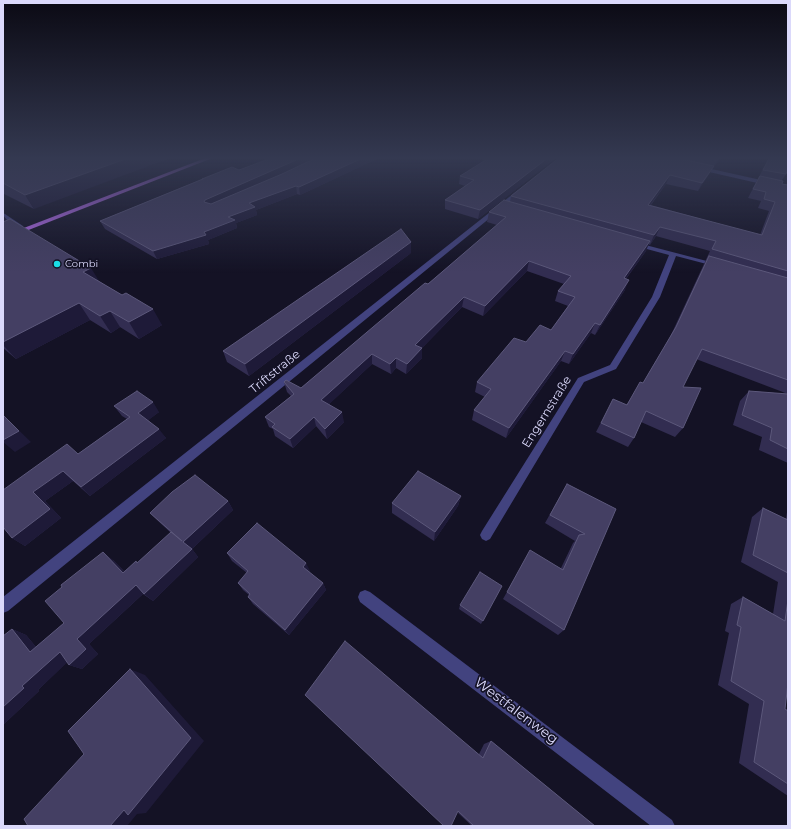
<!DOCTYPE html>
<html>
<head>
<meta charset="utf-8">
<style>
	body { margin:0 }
	#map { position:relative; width:791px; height:829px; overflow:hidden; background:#141225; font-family:Montserrat,sans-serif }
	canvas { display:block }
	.frame { position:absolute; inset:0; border:4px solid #dbd9fb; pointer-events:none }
</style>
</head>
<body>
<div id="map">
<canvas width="791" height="829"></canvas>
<div class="frame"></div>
</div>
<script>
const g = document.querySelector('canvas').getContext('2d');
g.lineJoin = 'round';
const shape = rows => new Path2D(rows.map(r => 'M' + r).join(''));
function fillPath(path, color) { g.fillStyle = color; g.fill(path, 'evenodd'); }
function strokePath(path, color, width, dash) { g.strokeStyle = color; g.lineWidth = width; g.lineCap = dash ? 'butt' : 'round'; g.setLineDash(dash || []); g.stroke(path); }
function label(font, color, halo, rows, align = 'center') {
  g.font = font + ' Montserrat,sans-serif'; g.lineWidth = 3.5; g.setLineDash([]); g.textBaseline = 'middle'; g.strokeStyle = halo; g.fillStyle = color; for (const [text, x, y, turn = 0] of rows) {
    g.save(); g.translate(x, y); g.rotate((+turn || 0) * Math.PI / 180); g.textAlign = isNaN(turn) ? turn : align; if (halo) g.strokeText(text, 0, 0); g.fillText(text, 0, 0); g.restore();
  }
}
fillPath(shape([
	[698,166,788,186,788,190,696,169,695,168,698,166],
	[518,190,523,191,8,611,3,613,3,597,518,190],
	[3,213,5,214,23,226,18,227,3,218,3,213],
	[634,242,722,265,718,267,676,256,660,297,616,369,584,382,490,539,486,541,482,539,480,535,482,531,578,378,610,365,652,297,669,255,632,245,632,243,634,242],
	[365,590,370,592,672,820,675,826,651,826,360,602,358,597,360,592,365,590]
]), '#42437f');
fillPath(shape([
	[208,157,215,157,3,240,3,236,208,157]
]), '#b76cef');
fillPath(shape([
	[3,157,34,209,4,194,3,196],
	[274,157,381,157,300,195,297,194,256,210,257,215,236,223,237,228,208,240,209,244,157,259,105,229,100,221,202,179,239,170],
	[472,157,557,157,478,219,445,209,445,200,465,186,459,184,460,176,485,160],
	[560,157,721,157,713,168,712,168,709,174,698,191,666,184,651,205,760,235,769,211,758,208,761,201,748,198,769,157,788,157,786,174,782,180,782,184,788,185,788,394,696,359,683,387,683,428,675,437,641,422,634,438,628,447,596,432,613,399,626,405,643,383,670,337,710,251,656,236,650,245,648,244,646,251,626,279,625,290,595,335,591,333,569,364,561,361,506,438,472,420,474,410,485,397,475,392,477,382,526,342,551,330,568,306,555,301,558,291,564,284,527,271,483,316,462,307,422,348,422,358,406,374,396,368,391,374,372,364,329,404,344,422,327,439,316,426,293,448,275,436,273,429,269,427,265,417,291,396,287,392,284,382,301,388,428,284,497,225,487,222,489,212,510,202,511,196],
	[3,215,7,220,99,281,162,325,139,339,120,327,111,333,90,320,16,359,3,348],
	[411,253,249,376,227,362,223,351],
	[749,391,788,394,788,463,759,450,762,437,733,425,740,401],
	[114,406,159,412,148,420,166,438,90,496,73,481,45,501,61,518,25,546,12,538,78,454,127,419,122,416],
	[567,484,616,509,564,630,558,635,503,599,526,558,561,568,573,543,575,541,545,523],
	[461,496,458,506,434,541,392,513,392,503],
	[228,501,233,510,192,549,198,557,153,601,143,594,89,644,98,654,82,669,69,665,67,662,38,690,39,691,3,725,12,629,26,635,36,647,64,623,113,560,124,571,138,563,171,533,158,521,150,513],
	[788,505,788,683,785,709,788,711,788,796,739,763,749,704,718,685,729,633,725,631,731,604,743,597,773,614,778,582,741,562,752,517,763,508,786,519],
	[227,553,310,571,309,572,323,583,326,590,289,635,253,604,248,597,249,595,243,590,238,583,247,573,232,561],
	[502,586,481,624,459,609,460,605],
	[491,741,595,826,472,826,458,813,479,754,484,744]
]), '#322d51');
fillPath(shape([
	[131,157,173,157,34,209,25,195],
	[303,157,320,157,207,210,204,202,205,200],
	[365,157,381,157,300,195,299,187],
	[549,157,557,157,478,219,480,210],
	[720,157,721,157,713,168,717,160],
	[714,166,709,174,698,191,702,183],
	[670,175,666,184,644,213,648,205],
	[296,186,297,194,256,210,257,215,236,223,237,228,208,240,209,244,157,259,153,251,204,232,249,203],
	[3,215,14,230,3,235],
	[660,227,656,236,650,245,654,235],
	[650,241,646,251,619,288,624,278],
	[411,242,411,253,249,376,245,364],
	[529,261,527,271,483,316,485,306],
	[91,268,101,284,83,272],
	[629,280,625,290,595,335,600,325],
	[464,297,462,307,415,355,415,345],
	[79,303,90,320,16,359,3,345,3,342],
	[153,309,162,325,139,339,129,322],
	[110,311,120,327,111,333,100,316],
	[595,323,591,333,569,364,573,354],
	[422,348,422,358,406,374,407,364],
	[565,351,561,361,506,438,509,428],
	[372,354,372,364,323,410,321,400],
	[396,358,396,368,391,374,390,364],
	[153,402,159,412,145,423,138,413],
	[342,412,344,422,327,439,325,429],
	[3,415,31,442,15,452,3,442],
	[314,417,316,426,293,448,290,439],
	[159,429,166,438,90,496,81,487],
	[63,471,73,481,45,501,61,518,25,546,12,538,33,492],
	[461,496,458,506,434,541,435,532],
	[228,501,233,510,192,549,198,557,153,601,144,594,183,542],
	[103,552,113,560,133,580,123,573],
	[306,563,310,571,306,575,303,567],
	[323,583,326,590,289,635,285,630],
	[136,585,145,592,89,644,98,654,82,669,69,665,77,639],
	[12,629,26,635,44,657,30,652],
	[60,652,73,657,38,690,39,691,3,725,3,707,22,686],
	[130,669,145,675,204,741,146,813,137,814,127,826,110,826]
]), '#1e1a38');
const building = shape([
	[3,157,131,157,25,195,3,183,3,157],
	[274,157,303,157,205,200,204,202,211,204,282,174,318,157,365,157,299,187,296,186,249,203,255,207,228,217,235,220,204,232,206,235,153,251,100,221,203,179,202,179,232,167,239,170,274,157],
	[486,157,549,157,480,210,445,200,474,180,460,176,489,158,486,157],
	[560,157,671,157,714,166,702,183,670,175,648,205,762,235,775,202,764,199,766,192,753,189,760,176,783,181,782,184,788,185,788,271,712,249,716,241,660,227,654,235,511,196,560,157],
	[700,157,720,157,717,160,700,157],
	[770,157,788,157,788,168,786,174,763,170,770,157],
	[504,200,650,241,624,278,629,280,600,325,595,323,573,354,565,351,509,428,474,410,491,389,477,382,514,338,526,342,540,325,551,330,575,297,558,291,571,276,529,261,485,306,464,297,415,345,422,348,407,364,396,358,390,364,372,354,321,400,342,412,325,429,314,417,290,439,272,427,275,424,265,417,294,394,284,382,286,380,301,388,425,283,428,284,506,217,489,212,504,200],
	[10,219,91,268,83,272,122,295,126,293,153,309,129,322,110,311,100,316,79,303,3,342,3,222,10,219],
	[401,229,411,242,245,364,223,351,401,229],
	[709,256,788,278,788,380,702,349,683,387,701,388,683,428,646,411,634,438,601,423,613,399,627,405,640,382,643,383,676,327,709,256],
	[137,391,153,402,138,413,159,429,81,487,63,471,33,492,50,509,12,538,3,527,3,490,67,444,78,454,130,417,114,406,137,391],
	[749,391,788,394,788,449,770,440,772,428,742,415,749,391],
	[3,415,19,431,3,440,3,415],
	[418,471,461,496,435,532,392,503,418,471],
	[195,475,228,501,183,542,192,549,144,594,136,585,77,639,86,649,69,665,60,652,22,686,24,688,3,707,3,636,12,629,30,652,64,623,45,601,62,587,61,585,103,552,123,573,136,561,137,563,171,532,182,541,150,513,172,492,195,475],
	[567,484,616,509,564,630,507,592,530,550,563,570,579,535,585,534,550,515,567,484],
	[763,508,788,520,788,573,753,555,763,508],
	[257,523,306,563,303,567,323,583,285,630,248,597,250,594,238,583,248,571,227,553,257,523],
	[480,572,502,586,483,621,460,605,480,572],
	[743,597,785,621,788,600,788,683,785,709,788,711,788,784,754,762,764,701,731,681,741,627,737,625,743,597],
	[345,641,483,758,491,741,595,826,474,826,458,811,451,826,444,826,305,695,345,641],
	[130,669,191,738,128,815,124,810,110,826,28,826,24,819,84,754,68,731,130,669]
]);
fillPath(building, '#443f63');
strokePath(building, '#5c587b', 1);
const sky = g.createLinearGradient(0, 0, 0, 273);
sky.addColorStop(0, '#0b0a14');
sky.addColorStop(0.58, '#343951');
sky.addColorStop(1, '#34395100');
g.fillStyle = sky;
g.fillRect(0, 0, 791, 273);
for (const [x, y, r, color] of [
	[57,264,4,"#1adde6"]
]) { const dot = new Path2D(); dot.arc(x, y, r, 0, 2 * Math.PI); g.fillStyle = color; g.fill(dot); strokePath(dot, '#141225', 1.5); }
label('10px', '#dbd9fb', '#141225', [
	["Combi",65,264]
], 'left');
label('12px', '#dbd9fb', '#141225', [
	["Triftstraße",275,372,-39],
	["Engernstraße",547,412,-58]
]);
label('14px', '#dbd9fb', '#141225', [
	["Westfalenweg",516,711,37]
]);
</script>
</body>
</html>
